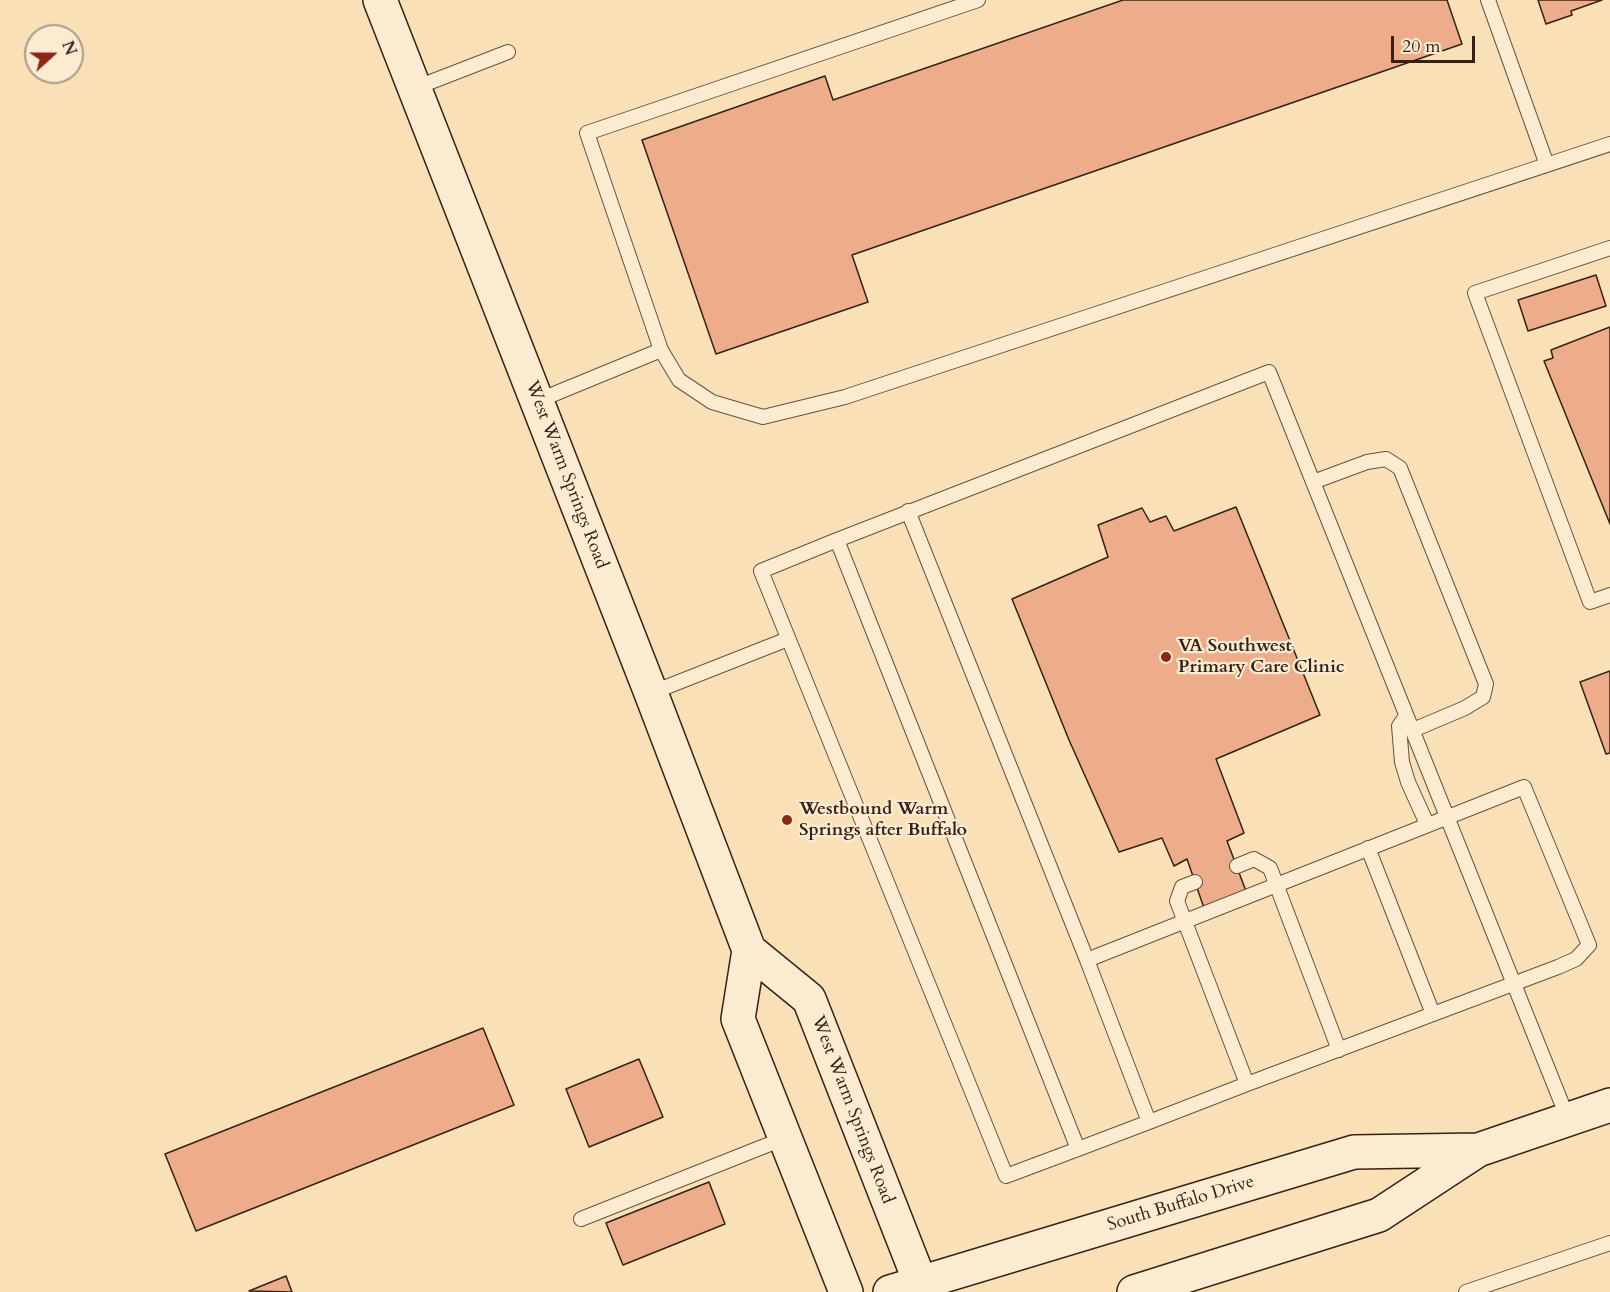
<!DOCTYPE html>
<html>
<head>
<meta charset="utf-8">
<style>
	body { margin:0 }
	#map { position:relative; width:1610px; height:1292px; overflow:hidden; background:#f9e0b6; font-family:Cardo,serif }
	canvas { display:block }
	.north { position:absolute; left:24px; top:24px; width:60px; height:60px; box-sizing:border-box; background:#fbebd0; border:2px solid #ac9a86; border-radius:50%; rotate:69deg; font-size:16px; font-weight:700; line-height:24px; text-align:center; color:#352118 }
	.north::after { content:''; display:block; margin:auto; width:21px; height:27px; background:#8f2418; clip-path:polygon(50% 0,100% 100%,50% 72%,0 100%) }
	.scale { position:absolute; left:1391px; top:36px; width:84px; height:27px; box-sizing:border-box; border:3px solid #352118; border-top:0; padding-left:8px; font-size:18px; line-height:21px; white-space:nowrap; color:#352118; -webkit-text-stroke:4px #fbebd0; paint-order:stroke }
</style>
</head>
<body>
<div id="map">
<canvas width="1610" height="1292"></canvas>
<div class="north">N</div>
<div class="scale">20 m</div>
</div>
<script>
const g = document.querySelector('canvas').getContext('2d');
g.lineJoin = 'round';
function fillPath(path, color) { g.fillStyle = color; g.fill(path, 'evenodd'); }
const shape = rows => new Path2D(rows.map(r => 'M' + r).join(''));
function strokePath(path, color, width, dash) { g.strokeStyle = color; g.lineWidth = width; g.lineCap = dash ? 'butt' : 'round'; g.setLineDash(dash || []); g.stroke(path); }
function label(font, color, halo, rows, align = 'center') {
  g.font = font + ' Cardo,serif'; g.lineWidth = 4.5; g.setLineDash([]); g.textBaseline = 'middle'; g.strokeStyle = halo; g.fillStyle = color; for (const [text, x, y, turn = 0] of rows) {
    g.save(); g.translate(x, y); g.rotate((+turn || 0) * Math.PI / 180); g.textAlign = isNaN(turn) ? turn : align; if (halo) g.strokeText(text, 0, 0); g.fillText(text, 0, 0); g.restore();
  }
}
const building = shape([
	[1123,0,1447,0,1462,44,852,255,868,302,716,354,642,140,825,76,833,100,1123,0],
	[1538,0,1602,0,1571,11,1572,15,1546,24,1538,0],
	[1596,275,1606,306,1528,331,1518,300,1596,275],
	[1610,327,1610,524,1544,361,1553,358,1551,350,1610,327],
	[1236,507,1320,715,1216,759,1244,833,1227,841,1246,891,1204,908,1187,859,1174,866,1162,838,1119,852,1069,740,1012,599,1108,557,1098,525,1142,508,1150,522,1166,516,1174,531,1236,507],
	[1610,671,1610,753,1606,754,1580,682,1610,671],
	[483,1028,514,1105,196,1231,165,1154,483,1028],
	[639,1059,663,1117,589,1147,566,1089,639,1059],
	[709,1182,725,1224,623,1265,606,1223,709,1182],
	[286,1276,292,1292,249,1291,286,1276]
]);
fillPath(building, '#edad8b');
strokePath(building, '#352118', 1.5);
const lane = shape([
	[1488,0,1547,165],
	[415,88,508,52],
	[1610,248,1475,293,1590,602,1610,595],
	[661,350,679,380,712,402,763,417,845,397,1610,144],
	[537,401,661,350,587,133,978,0],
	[1313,482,1367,462,1386,459,1400,468,1486,684,1483,697,1465,708,1413,730],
	[908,511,1087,960],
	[837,540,1269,372,1568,1119],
	[651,693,788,639],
	[1406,716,1399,726,1402,762,1408,782,1427,824],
	[1368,848,1433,1014],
	[1237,866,1254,859,1270,868,1339,1050],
	[1195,882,1182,887,1177,901,1247,1084],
	[1078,1149,837,540,761,571,1006,1176,1078,1149,1149,1122,1247,1084,1558,967,1576,959,1589,945,1524,787,1087,960,1149,1122],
	[581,1219,785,1138],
	[1466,1292,1610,1243]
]);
const secondary = shape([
	[380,0,651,693,749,950,738,1019,846,1292],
	[749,950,809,999,924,1292],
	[890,1292,1354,1152,1478,1150],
	[1134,1292,1379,1215,1478,1150,1610,1105]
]);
strokePath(lane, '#665140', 16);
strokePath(secondary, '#352118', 36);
strokePath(lane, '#fbebd0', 14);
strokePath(secondary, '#fbebd0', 33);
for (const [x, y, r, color] of [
	[1166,657,6,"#8f2418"],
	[787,820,6,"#8f2418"]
]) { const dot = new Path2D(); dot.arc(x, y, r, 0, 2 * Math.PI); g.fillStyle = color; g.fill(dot); strokePath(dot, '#fbebd0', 2); }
label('18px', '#352118', '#fbebd0', [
	["West Warm Springs Road",566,475,69],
	["West Warm Springs Road",852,1110,69],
	["South Buffalo Drive",1181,1204,-17]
]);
label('bold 18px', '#352118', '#fbebd0', [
	["VA Southwest",1178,647],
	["Primary Care Clinic",1178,668],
	["Westbound Warm",799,810],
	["Springs after Buffalo",799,831]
], 'left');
</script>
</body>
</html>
